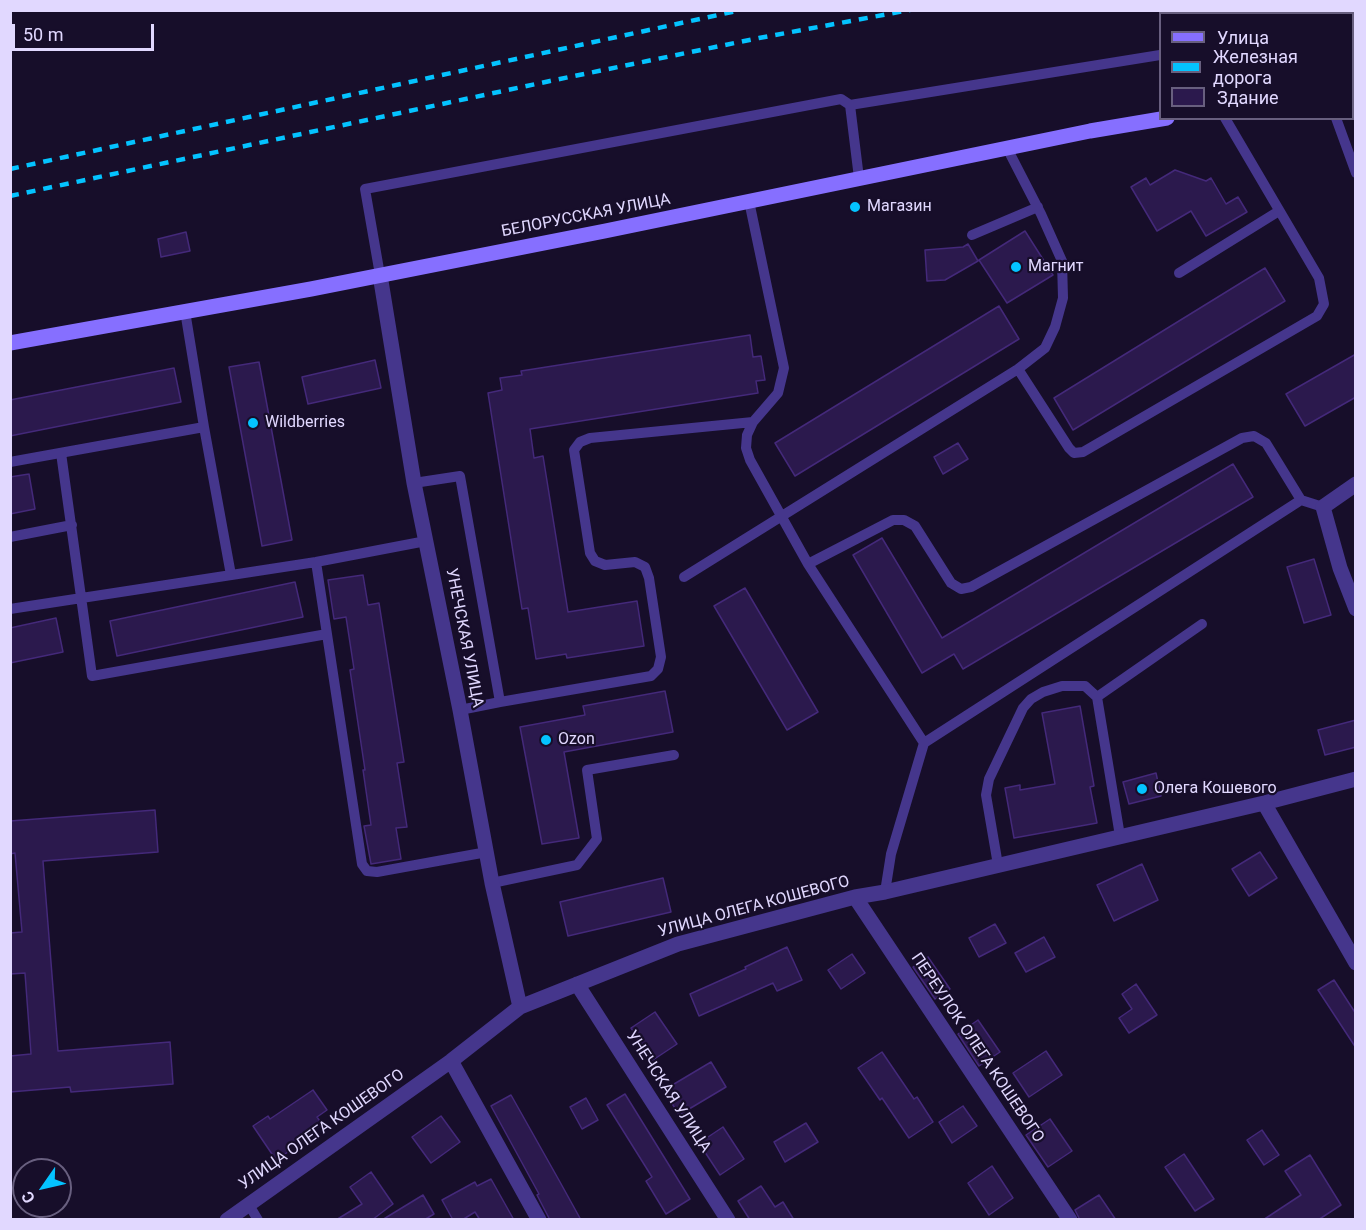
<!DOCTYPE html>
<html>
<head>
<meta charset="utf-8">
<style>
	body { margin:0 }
	#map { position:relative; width:1366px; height:1230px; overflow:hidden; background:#170e2a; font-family:Roboto,sans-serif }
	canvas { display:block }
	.frame { position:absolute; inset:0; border:12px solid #e1d8ff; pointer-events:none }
	.legend { position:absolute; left:1159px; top:12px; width:195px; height:108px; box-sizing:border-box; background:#170e2a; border:2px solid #685f7f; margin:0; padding:8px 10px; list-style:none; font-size:18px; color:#e1d8ff }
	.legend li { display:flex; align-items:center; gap:12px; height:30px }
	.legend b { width:30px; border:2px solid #685f7f }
	.north { position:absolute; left:12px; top:1158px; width:60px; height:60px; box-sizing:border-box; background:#170e2a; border:2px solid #685f7f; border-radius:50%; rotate:236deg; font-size:16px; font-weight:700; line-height:24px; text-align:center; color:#e1d8ff }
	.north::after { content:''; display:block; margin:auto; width:21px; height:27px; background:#04c3ff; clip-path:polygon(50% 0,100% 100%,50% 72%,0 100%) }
	.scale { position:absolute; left:12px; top:24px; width:142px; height:27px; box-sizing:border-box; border:3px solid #e1d8ff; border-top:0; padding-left:8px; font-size:18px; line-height:21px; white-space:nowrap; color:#e1d8ff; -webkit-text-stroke:4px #170e2a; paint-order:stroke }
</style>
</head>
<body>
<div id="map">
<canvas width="1366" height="1230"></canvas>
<div class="frame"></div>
<ul class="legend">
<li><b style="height:8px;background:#866fff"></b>Улица</li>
<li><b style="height:8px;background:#04c3ff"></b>Железная дорога</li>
<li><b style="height:16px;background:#2b194d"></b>Здание</li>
</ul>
<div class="north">С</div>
<div class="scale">50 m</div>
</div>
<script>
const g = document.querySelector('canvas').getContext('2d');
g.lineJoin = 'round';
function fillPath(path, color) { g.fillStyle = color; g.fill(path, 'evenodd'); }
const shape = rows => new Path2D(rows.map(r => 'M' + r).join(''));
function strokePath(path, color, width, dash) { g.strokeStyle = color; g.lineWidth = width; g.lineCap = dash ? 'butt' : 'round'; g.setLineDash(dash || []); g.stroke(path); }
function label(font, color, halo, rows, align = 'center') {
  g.font = font + ' Roboto,sans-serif'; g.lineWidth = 4.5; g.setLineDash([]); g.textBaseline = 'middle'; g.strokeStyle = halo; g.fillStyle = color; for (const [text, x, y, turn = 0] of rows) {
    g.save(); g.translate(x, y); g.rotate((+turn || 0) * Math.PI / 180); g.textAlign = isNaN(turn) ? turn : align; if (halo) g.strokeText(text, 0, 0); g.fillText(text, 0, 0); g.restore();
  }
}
const building = shape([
	[1175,170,1206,181,1211,178,1226,204,1238,197,1247,212,1206,236,1191,211,1157,231,1131,187,1146,178,1150,185,1175,170],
	[1025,231,1053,275,1007,303,979,260,1025,231],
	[186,232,190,251,161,257,158,239,186,232],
	[968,244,978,261,945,280,927,281,925,250,963,247,968,244],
	[1265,268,1285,301,1073,430,1054,398,1265,268],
	[999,306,1019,339,795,476,775,443,999,306],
	[750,335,753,357,761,356,765,380,756,381,758,393,530,429,534,458,543,456,568,612,637,601,644,646,567,658,566,654,536,659,528,608,522,609,488,393,502,390,500,378,522,375,521,371,750,335],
	[1356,354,1356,397,1305,426,1286,394,1356,354],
	[375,360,381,388,308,404,302,377,375,360],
	[259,362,292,540,262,546,229,367,259,362],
	[174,368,181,402,10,436,10,400,174,368],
	[958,443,968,459,943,474,934,457,958,443],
	[1233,464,1253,497,963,669,954,654,922,673,853,555,882,538,942,638,1233,464],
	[29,474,35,509,10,514,10,477,29,474],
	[1314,559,1331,615,1304,623,1287,567,1314,559],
	[363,575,368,605,379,603,404,762,397,763,407,827,396,828,401,859,371,864,364,826,371,825,363,770,365,770,350,670,354,669,346,617,334,619,328,580,363,575],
	[295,582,303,617,117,656,110,621,295,582],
	[745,588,818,712,787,730,714,606,745,588],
	[56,618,63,652,10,663,10,628,56,618],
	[665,691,673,732,564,752,579,838,542,844,520,727,585,715,583,706,665,691],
	[1080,706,1094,786,1090,787,1097,823,1014,838,1005,788,1020,785,1020,790,1055,784,1042,713,1080,706],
	[1356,720,1356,747,1325,755,1318,730,1356,720],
	[1156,773,1161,796,1129,804,1123,782,1156,773],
	[155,810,158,852,43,861,58,1051,170,1042,173,1084,71,1092,70,1087,10,1092,10,1056,31,1054,25,973,10,974,10,933,22,932,15,853,10,854,10,821,155,810],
	[1260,852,1277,878,1249,896,1232,869,1260,852],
	[1142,864,1158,900,1114,921,1097,885,1142,864],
	[663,878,671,912,568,936,560,902,663,878],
	[995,924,1006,943,979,957,969,938,995,924],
	[1044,937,1055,957,1026,972,1015,953,1044,937],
	[787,947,802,980,777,991,773,983,699,1016,690,994,746,969,745,967,787,947],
	[852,954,865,973,841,989,828,970,852,954],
	[928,957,950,989,935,999,913,967,928,957],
	[1334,980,1356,1014,1356,1048,1318,990,1334,980],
	[1136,984,1157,1015,1129,1033,1119,1018,1132,1009,1122,994,1136,984],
	[655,1012,677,1044,653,1060,631,1028,655,1012],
	[978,1020,1000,1052,979,1066,958,1034,978,1020],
	[1046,1051,1062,1075,1029,1097,1013,1073,1046,1051],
	[882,1052,914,1099,917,1097,933,1122,909,1138,882,1098,880,1100,858,1068,882,1052],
	[711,1062,726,1087,679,1115,664,1090,711,1062],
	[313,1090,327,1110,317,1117,322,1124,289,1147,291,1150,276,1160,253,1126,268,1116,270,1119,313,1090],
	[625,1094,690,1199,666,1214,646,1181,652,1177,607,1105,625,1094],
	[511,1095,560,1182,581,1220,550,1220,537,1195,539,1194,491,1106,511,1095],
	[586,1098,598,1120,582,1129,570,1107,586,1098],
	[963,1106,977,1126,952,1143,939,1122,963,1106],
	[441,1116,460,1142,431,1163,412,1137,441,1116],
	[1050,1119,1072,1151,1048,1167,1026,1135,1050,1119],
	[806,1123,818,1142,785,1162,774,1142,806,1123],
	[723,1127,744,1159,720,1175,699,1143,723,1127],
	[1262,1130,1279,1155,1264,1165,1247,1140,1262,1130],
	[1184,1154,1214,1199,1195,1211,1165,1167,1184,1154],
	[1310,1155,1341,1205,1318,1220,1263,1220,1301,1195,1285,1171,1310,1155],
	[992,1166,1013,1198,989,1215,968,1183,992,1166],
	[371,1172,393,1204,372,1220,336,1220,362,1204,350,1187,371,1172],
	[491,1179,514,1220,480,1220,475,1212,462,1220,453,1220,442,1200,475,1182,477,1186,491,1179],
	[761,1186,775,1207,783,1202,794,1220,750,1220,738,1201,761,1186],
	[423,1195,434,1214,424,1220,382,1220,423,1195],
	[1099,1195,1116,1220,1080,1220,1075,1210,1099,1195]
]);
fillPath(building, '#2b194d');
strokePath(building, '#44297a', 1.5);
strokePath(shape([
	[1336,118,1356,173],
	[859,178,850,105,1160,55],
	[749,201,784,368,778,393,753,422,747,435,746,448,750,460,808,564,924,743],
	[972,235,1038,207],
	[1179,273,1279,211],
	[380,275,365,189,841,99,850,105],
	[185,311,204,427,231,575],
	[1018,369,1069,448,1074,453,1083,452,1317,316,1324,304,1319,278,1225,118],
	[61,453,92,676,327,634],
	[10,462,204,427],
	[414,483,460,476,500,702,460,710],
	[10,537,72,525],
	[316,562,362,864,367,871,377,872,487,852],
	[808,564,893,520,904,520,915,526,951,583,961,589,971,587,1242,438,1254,436,1266,443,1301,500],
	[684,577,1018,369,1045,348,1055,327,1063,298,1062,261,1041,214,1007,148],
	[10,609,316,562,426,541],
	[1097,697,1202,624],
	[500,702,651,676,658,669,661,657,649,578,645,567,635,562,605,565,595,561,590,553,574,450,580,442,590,438,753,422],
	[998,865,986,795,989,779,1023,708,1031,699,1043,692,1062,686,1085,686,1097,697,1120,836],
	[492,883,577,865,597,839,587,770,674,755],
	[885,892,891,854,924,743,1301,500,1323,507],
	[249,1205,258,1220]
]), '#45368c', 10);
strokePath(shape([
	[380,275,414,483,460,710,492,883,520,1007],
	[1356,484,1323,507,1340,568,1356,609],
	[1264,803,1356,963],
	[855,897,1070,1220],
	[577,984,728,1220],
	[451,1061,539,1220],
	[227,1220,451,1061,520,1007,678,944,855,897,885,892,1264,803,1356,779]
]), '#45368c', 15);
strokePath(shape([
	[1352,84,1356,84],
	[10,343,311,289,605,231,1090,131,1167,118]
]), '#866fff', 15);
strokePath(shape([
	[10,169,741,10],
	[10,196,550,81,759,38,910,10]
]), '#04c3ff', 4.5, [9, 8]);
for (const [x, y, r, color] of [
	[855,207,6,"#04c3ff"],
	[1016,267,6,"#04c3ff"],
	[253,423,6,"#04c3ff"],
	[546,740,6,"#04c3ff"],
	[1142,789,6,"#04c3ff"]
]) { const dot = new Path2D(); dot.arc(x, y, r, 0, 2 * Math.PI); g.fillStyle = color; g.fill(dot); strokePath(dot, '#170e2a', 2); }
label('16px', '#e1d8ff', '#170e2a', [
	["Магазин",867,207],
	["Магнит",1028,267],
	["Wildberries",265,423],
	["Ozon",558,740],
	["Олега Кошевого",1154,789]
], 'left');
label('16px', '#e1d8ff', '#170e2a', [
	["БЕЛОРУССКАЯ УЛИЦА",586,216,-11],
	["УНЕЧСКАЯ УЛИЦА",464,638,79],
	["УЛИЦА ОЛЕГА КОШЕВОГО",754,907,-15],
	["ПЕРЕУЛОК ОЛЕГА КОШЕВОГО",977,1048,56],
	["УНЕЧСКАЯ УЛИЦА",668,1092,57],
	["УЛИЦА ОЛЕГА КОШЕВОГО",322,1130,-35]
]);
</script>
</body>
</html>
